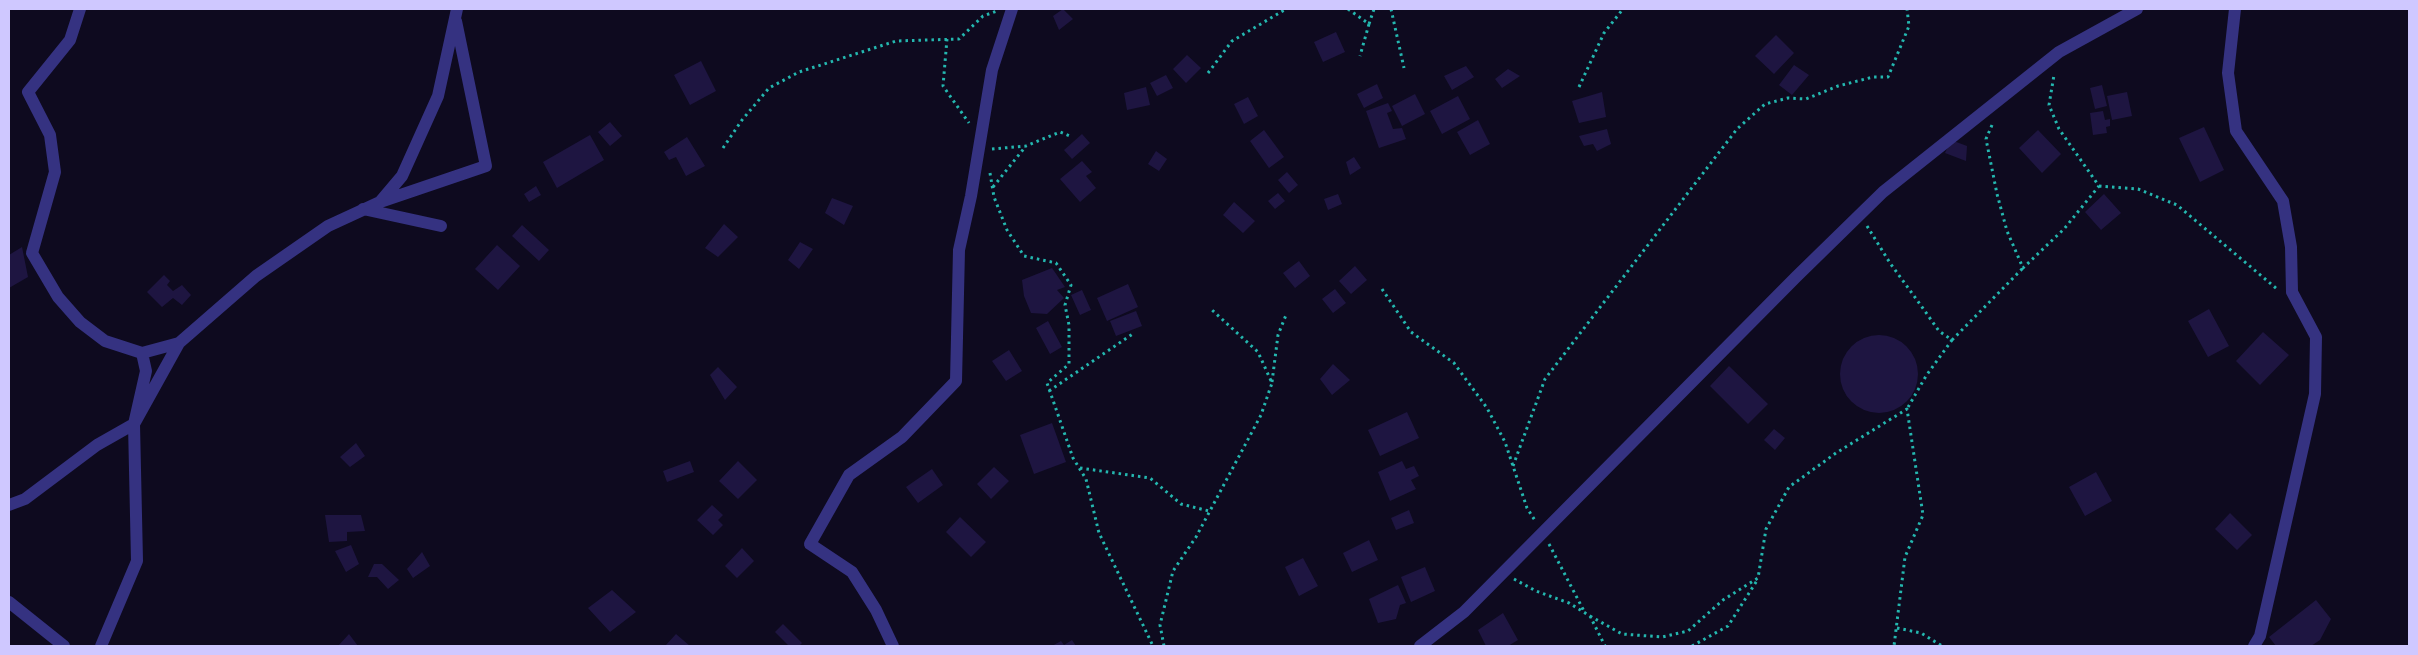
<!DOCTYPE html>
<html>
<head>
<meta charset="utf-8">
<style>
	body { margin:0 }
	#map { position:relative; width:2418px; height:655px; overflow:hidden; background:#0e0a1f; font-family:Montserrat,sans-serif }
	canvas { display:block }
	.frame { position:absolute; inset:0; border:10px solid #cfc8ff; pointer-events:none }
</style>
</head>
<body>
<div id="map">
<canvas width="2418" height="655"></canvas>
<div class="frame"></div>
</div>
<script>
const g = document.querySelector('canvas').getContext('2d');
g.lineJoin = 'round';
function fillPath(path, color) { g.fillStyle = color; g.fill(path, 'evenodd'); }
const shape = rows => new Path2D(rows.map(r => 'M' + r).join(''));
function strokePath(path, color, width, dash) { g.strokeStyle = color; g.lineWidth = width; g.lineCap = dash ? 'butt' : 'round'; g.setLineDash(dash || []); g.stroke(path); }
fillPath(shape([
	[1063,9,1073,19,1059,30,1053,16],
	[1336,32,1345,52,1323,62,1314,42],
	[1776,35,1794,53,1774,74,1755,56],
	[1187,55,1201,68,1186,83,1173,69],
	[701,61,716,91,690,105,674,75],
	[1794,65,1809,75,1792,95,1779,85],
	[1466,66,1474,77,1452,90,1444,76],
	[1508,69,1520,76,1502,88,1495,79],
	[1166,75,1173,88,1157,96,1150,83],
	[1377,84,1383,98,1364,108,1357,94],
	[2102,85,2107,106,2095,109,2090,88],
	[1146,87,1150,105,1127,110,1124,93],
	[1602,92,1606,117,1579,123,1572,101],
	[2127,92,2132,116,2112,120,2107,96],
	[1415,94,1425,114,1402,126,1392,106],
	[1458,96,1470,119,1442,134,1430,111],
	[1248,97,1258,116,1244,124,1234,104],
	[1388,103,1392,111,1387,113,1393,129,1402,128,1406,139,1379,148,1366,111],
	[2103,111,2105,120,2110,119,2110,126,2106,127,2107,133,2093,135,2090,113],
	[1478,120,1490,144,1470,155,1457,132],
	[610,122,622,136,610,146,598,132],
	[2204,127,2224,170,2200,182,2179,138],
	[1607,129,1611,144,1597,151,1593,144,1584,146,1579,136],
	[1264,130,1284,157,1269,168,1250,141],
	[2038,130,2061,154,2042,173,2019,148],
	[1082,134,1090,143,1072,159,1064,150],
	[590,135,604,160,557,188,543,162],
	[687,137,705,166,686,176,676,157,669,160,664,152],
	[1951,140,1967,146,1966,161,1945,153],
	[1156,151,1167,159,1159,171,1148,164],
	[1354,157,1361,168,1350,175,1346,162],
	[1082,161,1092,172,1086,176,1096,188,1080,202,1060,179],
	[1287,172,1298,185,1289,193,1278,180],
	[536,186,541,195,529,202,524,194],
	[1278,193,1285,201,1275,209,1268,201],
	[1338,194,1342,204,1328,210,1324,199],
	[2104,194,2121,213,2101,230,2085,212],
	[832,198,853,206,844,225,825,213],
	[1234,202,1255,221,1243,233,1223,215],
	[724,224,738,237,718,257,705,248],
	[522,225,549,250,539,261,512,236],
	[800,242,813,249,799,269,788,260],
	[497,245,520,266,498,290,475,269],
	[22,247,28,277,9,288,9,255],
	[1299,261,1310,276,1295,288,1283,273],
	[1355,266,1367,280,1351,294,1339,281],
	[1052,268,1065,287,1057,290,1064,298,1047,314,1031,313,1024,296,1022,280],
	[164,275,170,281,167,285,173,291,182,285,191,295,182,305,173,298,162,307,147,292],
	[1128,284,1138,307,1107,321,1097,298],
	[1335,289,1346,303,1333,313,1322,299],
	[1082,290,1091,310,1080,315,1071,295],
	[2209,309,2229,346,2208,357,2188,321],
	[1136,311,1142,326,1116,336,1110,321],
	[1048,321,1062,347,1050,354,1036,328],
	[2263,332,2289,355,2260,385,2236,361],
	'1840 374a39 39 0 1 1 78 0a39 39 0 1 1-78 0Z',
	[1009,350,1022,371,1006,381,992,361],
	[1333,364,1350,380,1332,395,1320,379],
	[1729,366,1768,404,1748,424,1710,386],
	[718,367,737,387,725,400,710,375],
	[1407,412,1419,438,1380,456,1368,430],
	[1052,423,1066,462,1034,474,1020,435],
	[1774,429,1785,438,1775,450,1764,440],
	[356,443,365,456,350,467,340,457],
	[690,461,694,472,667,482,663,471],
	[738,461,757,480,738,499,719,481],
	[1402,461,1406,469,1414,466,1419,476,1411,480,1416,489,1390,501,1378,472],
	[994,467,1009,481,991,499,977,484],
	[932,469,943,485,918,503,906,487],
	[2096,472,2112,501,2085,516,2069,487],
	[712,505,723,515,718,520,723,525,713,535,697,520],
	[1409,510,1414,523,1396,530,1391,518],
	[2230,513,2252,535,2237,550,2215,529],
	[325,515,361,515,365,531,347,532,347,541,329,542],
	[960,517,986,542,971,557,946,532],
	[1369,540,1378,560,1352,572,1343,553],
	[351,545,359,564,346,572,335,551],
	[742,548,754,561,737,578,725,566],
	[422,552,430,566,413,578,407,569],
	[1303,558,1318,586,1299,596,1285,567],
	[374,564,382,564,399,580,388,589,377,577,368,577],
	[1425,567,1435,591,1411,602,1401,577],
	[1398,585,1406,603,1400,605,1396,619,1378,623,1369,599],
	[612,590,636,612,610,632,588,608],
	[2316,600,2331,619,2320,640,2311,646,2276,646,2269,637],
	[1503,613,1518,640,1508,646,1486,646,1478,630],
	[783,624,802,643,799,646,789,646,775,632],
	[349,634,358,646,338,646],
	[676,634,690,646,665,646],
	[1072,640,1076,646,1052,646,1061,641,1064,645]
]), '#1e1541');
strokePath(shape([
	[1348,9,1369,24,1360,56],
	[1391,9,1404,68],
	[1369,24,1374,9],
	[947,39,943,86,969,123],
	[1208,73,1232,41,1286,9],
	[1579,87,1604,33,1623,9],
	[1992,125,1986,139,1997,194,2007,231,2023,268,2064,229,2099,186,2059,129,2049,105,2054,75],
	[723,148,742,120,769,88,799,72,896,41,959,39,983,16,997,11],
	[992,149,1026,146,1060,132,1072,137],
	[990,173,994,197,1007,230,1024,256,1056,263,1071,285,1065,305,1069,325,1069,364,1047,383,1073,458,1086,479,1099,533,1153,646],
	[2099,186,2138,189,2177,205,2277,289],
	[993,187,1026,146],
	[1867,226,1890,263,1917,300,1939,331,1952,340,1926,376,1907,409],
	[1382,289,1411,332,1454,363,1487,408,1505,442,1527,508,1536,522],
	[1952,340,2023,268],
	[1272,382,1278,335,1286,315],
	[1049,391,1134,333],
	[1513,466,1545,379,1737,129,1765,104,1788,98,1806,99,1838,86,1873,77,1888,77,1909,26,1907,9],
	[1080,468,1150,478,1181,504,1209,511],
	[1549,544,1585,613],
	[1514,579,1536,591,1569,603,1590,616,1605,646],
	[1590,616,1622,634,1662,637,1688,631,1723,600,1758,578,1766,529,1789,487,1836,453,1907,409,1923,515,1905,557,1894,646],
	[1897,628,1921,633,1942,646],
	[1164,646,1160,625,1173,571,1196,537,1261,415,1272,383,1258,352,1212,310],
	[1692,646,1728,626,1758,579]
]), '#24b7af', 3, [2.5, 4]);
strokePath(shape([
	[80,9,70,40,28,92,50,135,55,172,32,253,58,297,80,322,105,341,142,353,179,343],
	[2235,9,2228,73,2236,131,2283,201,2291,247,2292,292,2316,337,2315,394,2260,636,2254,646],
	[380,202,486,166,456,21],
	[363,209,441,226],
	[9,505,25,499,97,445,134,424,146,371,142,353],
	[9,602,64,646],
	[101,646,137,561,134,424,179,343,256,276,328,226,380,202,402,176,438,96,457,9],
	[893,646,876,610,852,572,810,544,849,475,902,437,956,381,959,250,971,196,992,70,1012,9],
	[1420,646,1464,612,1796,277,1883,192,2059,52,2137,9]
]), '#353281', 12);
</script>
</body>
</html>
